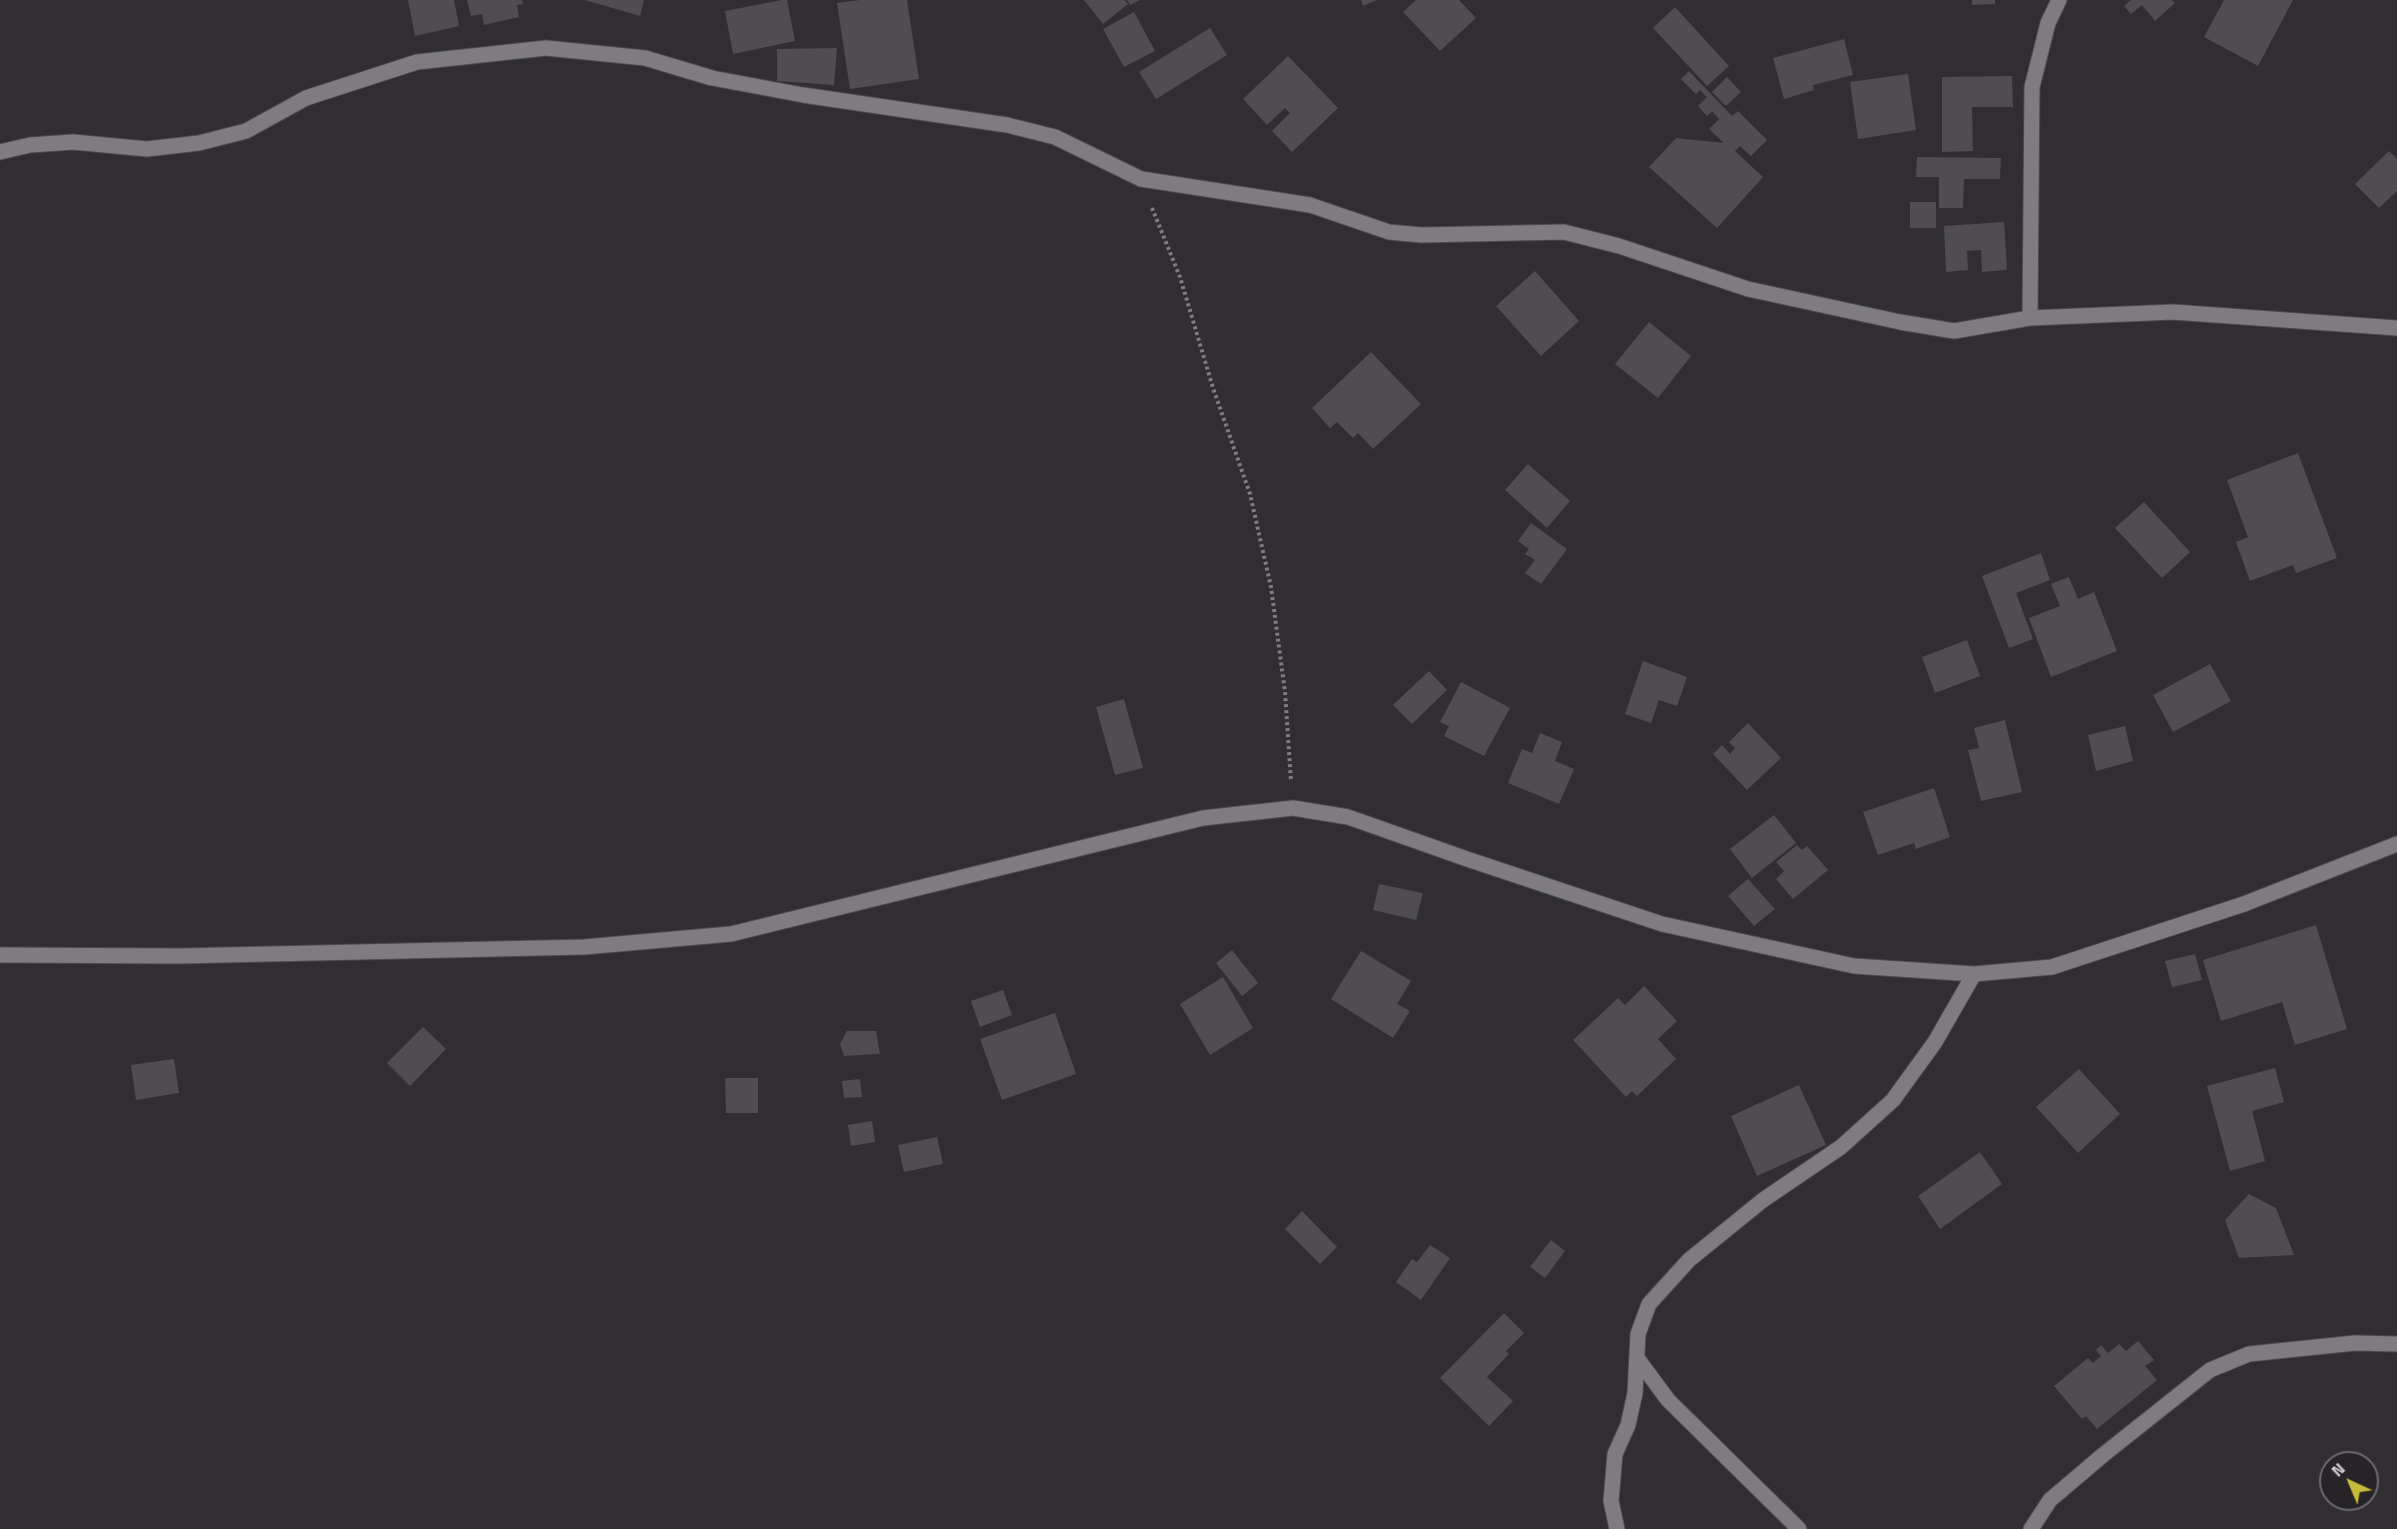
<!DOCTYPE html>
<html>
<head>
<meta charset="utf-8">
<style>
	body { margin:0 }
	#map { position:relative; width:2397px; height:1529px; overflow:hidden; background:#302e31; font-family:"Titillium Web",sans-serif }
	canvas { display:block }
	.north { position:absolute; left:2319px; top:1451px; width:60px; height:60px; box-sizing:border-box; background:#262427; border:2px solid #6b696c; border-radius:50%; rotate:316deg; font-size:16px; font-weight:700; line-height:24px; text-align:center; color:#d2d0d3 }
	.north::after { content:''; display:block; margin:auto; width:21px; height:27px; background:#c7bb3c; clip-path:polygon(50% 0,100% 100%,50% 72%,0 100%) }
</style>
</head>
<body>
<div id="map">
<canvas width="2397" height="1529"></canvas>
<div class="north">N</div>
</div>
<script>
const g = document.querySelector('canvas').getContext('2d');
g.lineJoin = 'round';
function fillPath(path, color) { g.fillStyle = color; g.fill(path, 'evenodd'); }
const shape = rows => new Path2D(rows.map(r => 'M' + r).join(''));
function strokePath(path, color, width, dash) { g.strokeStyle = color; g.lineWidth = width; g.lineCap = dash ? 'butt' : 'round'; g.setLineDash(dash || []); g.stroke(path); }
fillPath(shape([
	[408,0,454,0,459,26,415,36],
	[467,0,522,0,523,4,517,5,519,17,484,25,482,14,471,16],
	[585,0,644,0,640,16],
	[782,0,787,0,795,41,733,54,725,11],
	[860,0,907,0,919,79,850,89,837,3],
	[1084,0,1125,0,1128,4,1103,24],
	[1127,0,1140,0,1130,5],
	[1361,0,1377,0,1363,6],
	[1416,0,1459,0,1476,18,1440,51,1403,12],
	[1972,0,1995,0,1995,4,1972,5],
	[2131,0,2172,0,2175,3,2155,21,2142,5,2131,14,2124,6],
	[2224,0,2293,0,2258,66,2204,37],
	[1675,7,1729,66,1707,86,1653,28],
	[1134,12,1155,51,1124,67,1103,29],
	[1210,28,1227,55,1156,99,1139,72],
	[1844,39,1853,75,1813,85,1814,90,1784,99,1773,58],
	[837,48,834,85,777,81,777,49],
	[1288,56,1338,108,1292,152,1272,131,1290,113,1285,108,1267,125,1243,99],
	[1689,71,1732,116,1738,111,1767,140,1751,156,1740,146,1735,151,1763,177,1717,228,1649,167,1676,138,1724,143,1709,129,1719,119,1712,111,1707,116,1698,106,1707,97,1700,90,1696,94,1681,79],
	[1908,74,1916,130,1858,139,1850,82],
	[2012,76,2013,107,1972,107,1973,151,1942,152,1942,77],
	[1727,77,1741,92,1726,106,1712,92],
	[2389,151,2397,159,2397,191,2379,208,2355,184],
	[1917,157,2001,158,2000,179,1964,179,1963,208,1939,208,1939,177,1916,177],
	[1910,202,1936,202,1936,228,1910,228],
	[2004,222,2007,270,1982,272,1981,250,1967,251,1968,270,1946,272,1944,226],
	[1535,271,1579,321,1541,356,1496,306],
	[1649,322,1691,356,1658,398,1615,364],
	[1371,352,1421,404,1373,449,1358,433,1353,438,1337,422,1330,428,1312,408],
	[2298,453,2337,558,2296,573,2293,565,2250,581,2236,542,2248,537,2227,480],
	[1528,464,1570,501,1547,528,1505,490],
	[2144,502,2190,552,2162,578,2115,528],
	[1531,523,1567,549,1541,584,1525,573,1535,560,1525,554,1529,549,1518,541],
	[2041,553,2050,580,2016,593,2033,639,2009,648,1982,576],
	[2069,577,2078,599,2094,592,2117,651,2051,677,2029,618,2060,606,2051,584],
	[1967,640,1980,676,1935,693,1922,657],
	[1643,661,1687,677,1677,706,1659,700,1651,723,1625,714],
	[2210,664,2231,701,2173,732,2153,695],
	[1429,671,1447,690,1412,724,1393,705],
	[1461,682,1510,708,1484,756,1444,736,1449,726,1440,722],
	[1124,699,1143,768,1115,775,1096,707],
	[2005,720,2022,792,1981,801,1968,750,1979,748,1974,728],
	[1748,723,1781,758,1747,790,1713,754,1722,745,1730,754,1735,748,1729,742],
	[2125,726,2133,761,2096,771,2088,735],
	[1540,733,1562,742,1555,761,1574,769,1559,804,1508,783,1522,749,1532,753],
	[1934,788,1950,837,1916,849,1914,843,1878,855,1863,812],
	[1774,815,1796,843,1752,878,1730,849],
	[1797,845,1802,850,1807,846,1828,870,1793,899,1776,879,1784,871,1776,862],
	[1748,879,1775,909,1754,926,1728,896],
	[1379,884,1423,893,1416,920,1373,910],
	[2316,925,2347,1029,2295,1045,2282,1002,2221,1021,2203,960],
	[1232,950,1258,983,1242,996,1216,963],
	[1361,951,1411,981,1397,1004,1410,1011,1393,1038,1331,999],
	[2195,954,2202,980,2172,987,2165,961],
	[1223,977,1253,1028,1210,1055,1180,1004],
	[1644,986,1677,1021,1658,1039,1676,1059,1637,1096,1632,1091,1626,1097,1573,1040,1618,998,1625,1005],
	[1003,990,1012,1015,980,1027,971,1001],
	[1055,1013,1076,1074,1002,1100,980,1039],
	[423,1027,446,1049,410,1086,387,1063],
	[847,1031,876,1031,880,1054,844,1056,840,1044],
	[174,1059,179,1093,136,1100,131,1065],
	[2275,1068,2284,1102,2252,1111,2265,1161,2230,1171,2207,1086],
	[2079,1069,2120,1114,2078,1153,2036,1107],
	[725,1078,758,1078,758,1113,726,1113],
	[860,1079,862,1097,844,1098,842,1081],
	[1799,1085,1826,1145,1757,1176,1731,1116],
	[872,1121,875,1142,851,1146,848,1125],
	[937,1137,943,1164,904,1172,898,1145],
	[1980,1152,2002,1184,1940,1229,1918,1196],
	[2249,1194,2276,1208,2294,1255,2239,1258,2225,1220],
	[1302,1211,1337,1247,1320,1264,1285,1229],
	[1551,1240,1565,1251,1545,1278,1530,1267],
	[1430,1245,1450,1258,1421,1300,1396,1282,1412,1259,1417,1262],
	[1504,1313,1524,1333,1506,1351,1509,1354,1487,1377,1513,1401,1489,1426,1440,1378],
	[2138,1341,2154,1360,2145,1366,2157,1380,2097,1429,2086,1416,2082,1419,2054,1386,2088,1358,2093,1363,2101,1356,2096,1350,2101,1345,2108,1353,2119,1344,2126,1351]
]), '#4f4d51');
const minor = shape([
	[0,152,30,145,73,142,147,149,199,143,246,131,306,98,417,62,546,48,645,58,712,78,803,95,1007,125,1055,137,1141,179,1310,205,1389,232,1421,235,1564,232,1619,246,1748,289,1900,322,1954,331,2030,318,2173,312,2397,328],
	[2030,318,2032,87,2048,23,2059,0],
	[0,955,179,956,584,947,731,934,1203,818,1293,808,1348,817,1467,859,1662,924,1854,966,1974,974,2052,967,2244,904,2397,844],
	[1637,1358,1668,1400,1799,1529],
	[1617,1529,1611,1501,1615,1454,1628,1425,1635,1393,1638,1334,1649,1304,1689,1260,1763,1200,1841,1147,1893,1100,1935,1042,1974,974],
	[2031,1529,2050,1500,2103,1455,2210,1370,2249,1354,2355,1343,2397,1344]
]);
strokePath(minor, '#4c4a4d', 17);
strokePath(shape([
	[1152,208,1180,277,1213,388,1250,494,1271,587,1285,692,1291,781]
]), '#7e7c7f', 4, [3, 3]);
strokePath(minor, '#7f7c80', 15);
</script>
</body>
</html>
